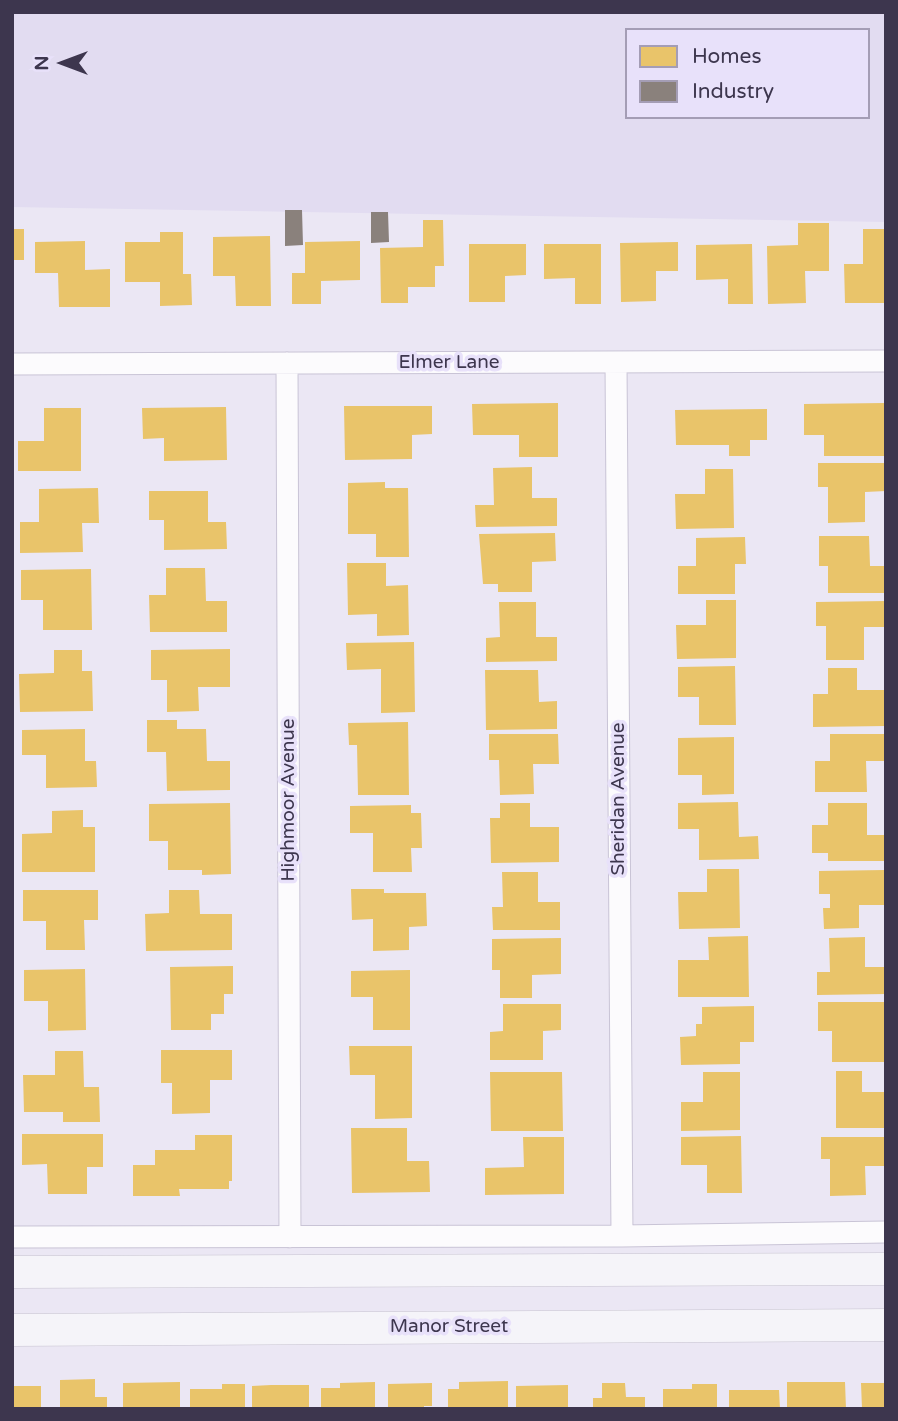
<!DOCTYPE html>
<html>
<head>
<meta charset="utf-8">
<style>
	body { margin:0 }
	#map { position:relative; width:898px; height:1421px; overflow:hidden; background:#ebe7f4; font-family:"Varela Round",sans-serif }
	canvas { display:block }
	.frame { position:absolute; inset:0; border:14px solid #3d364e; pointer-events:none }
	.legend { position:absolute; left:625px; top:28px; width:245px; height:91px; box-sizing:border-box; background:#e8e1fa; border:2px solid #a49db5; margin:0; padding:9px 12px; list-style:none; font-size:21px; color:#3d364e }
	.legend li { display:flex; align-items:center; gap:14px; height:35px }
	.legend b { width:35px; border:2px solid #a49db5 }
	.north { position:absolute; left:28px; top:28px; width:70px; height:70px; -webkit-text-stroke:5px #e8e1fa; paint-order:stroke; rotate:270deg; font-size:19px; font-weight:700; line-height:28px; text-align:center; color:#3d364e }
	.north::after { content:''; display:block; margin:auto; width:24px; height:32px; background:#3d364e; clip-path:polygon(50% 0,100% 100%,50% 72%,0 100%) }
</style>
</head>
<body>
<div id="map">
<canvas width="898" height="1421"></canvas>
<div class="frame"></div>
<ul class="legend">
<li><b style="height:19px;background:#e9c46a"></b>Homes</li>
<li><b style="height:19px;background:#8a817c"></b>Industry</li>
</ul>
<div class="north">N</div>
</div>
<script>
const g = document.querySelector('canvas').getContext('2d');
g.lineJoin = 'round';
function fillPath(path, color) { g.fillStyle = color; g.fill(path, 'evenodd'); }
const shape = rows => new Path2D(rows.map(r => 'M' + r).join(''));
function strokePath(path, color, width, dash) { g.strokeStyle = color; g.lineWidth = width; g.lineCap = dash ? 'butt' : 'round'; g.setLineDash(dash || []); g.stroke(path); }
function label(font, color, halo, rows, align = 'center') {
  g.font = font + ' "Varela Round",sans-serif'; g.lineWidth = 7; g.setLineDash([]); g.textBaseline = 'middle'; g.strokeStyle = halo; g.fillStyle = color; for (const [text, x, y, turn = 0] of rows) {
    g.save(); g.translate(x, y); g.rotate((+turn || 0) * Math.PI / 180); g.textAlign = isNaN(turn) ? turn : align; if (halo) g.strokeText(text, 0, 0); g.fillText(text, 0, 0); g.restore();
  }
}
fillPath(shape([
	[12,12,886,12,886,222,12,207],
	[627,30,868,30,868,117,627,117]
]), '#e2dcf1');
fillPath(shape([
	[423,220,443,220,444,266,435,266,435,287,408,287,408,303,381,303,380,248,423,247],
	[798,223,829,223,829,271,805,271,806,303,768,304,767,246,798,245],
	[12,229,24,229,24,260,12,260],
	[863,229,886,229,886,303,845,303,844,264,863,264],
	[160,232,183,232,183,274,191,274,192,305,160,306,160,282,125,282,125,242,160,242],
	[270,236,271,306,236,306,235,276,213,276,213,237],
	[85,241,85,270,110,269,110,307,59,307,58,273,35,273,35,242],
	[360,241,360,280,321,281,321,304,292,304,292,273,305,273,305,242],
	[678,242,678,271,656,271,656,301,621,302,620,243],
	[469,244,526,244,526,275,505,276,505,302,469,302],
	[544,244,601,244,601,304,575,304,575,278,544,279],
	[752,244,753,304,728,304,728,279,696,280,696,245],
	[558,403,558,457,519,457,519,435,473,435,472,404],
	[884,403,885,456,824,456,824,435,804,435,804,404],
	[344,406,432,406,432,434,412,435,412,459,345,460],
	[226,407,227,460,164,461,164,438,143,439,142,408],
	[44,408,81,408,81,471,18,471,18,441,44,441],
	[767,409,767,440,750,440,750,456,729,456,729,445,676,445,675,410],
	[818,463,886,463,886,491,865,492,865,522,828,523,828,487,818,487],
	[532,467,532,498,557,498,557,526,476,527,475,505,494,505,493,468],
	[705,469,733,469,734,528,676,529,675,494,705,494],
	[385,482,385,488,408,488,409,557,376,557,376,534,348,534,348,483],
	[98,488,99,523,82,523,83,552,20,553,20,522,39,522,39,489],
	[149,491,208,491,208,522,226,522,227,549,164,550,164,520,149,520],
	[555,533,556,561,532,562,532,592,498,592,498,584,483,584,479,534],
	[819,536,869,536,870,566,885,566,885,593,828,593,828,566,819,566],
	[745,537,746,564,735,564,735,594,678,594,678,566,696,566,696,538],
	[347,563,386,563,386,586,408,585,409,635,377,636,377,614,348,615],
	[166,568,205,568,206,601,227,601,227,632,150,632,149,595,166,595],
	[91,569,92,630,43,630,43,600,21,600,21,570],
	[706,600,736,600,736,658,677,659,676,625,706,625],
	[886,601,886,627,864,627,864,660,826,660,826,626,816,626,816,602],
	[499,602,536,602,536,637,557,637,557,661,486,662,486,638,500,637],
	[414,642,415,712,381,713,381,669,347,670,346,643],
	[230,649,230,687,198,687,199,711,167,712,167,680,151,680,151,650],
	[54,650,82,650,82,671,92,671,93,711,20,712,19,674,54,673],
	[735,666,736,725,699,725,699,697,678,697,678,667],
	[828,668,857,668,857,690,886,690,886,726,813,727,813,694,828,694],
	[485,670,538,670,539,702,557,701,557,729,486,730],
	[147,720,177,720,177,729,206,729,207,761,230,761,230,790,167,791,166,752,147,752],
	[408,722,409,795,358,795,357,745,349,745,348,723],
	[85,729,85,761,96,761,97,787,46,788,46,755,22,755,22,730],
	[489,734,558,734,559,764,533,764,534,794,500,795,499,760,489,760],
	[830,734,886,734,886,761,866,761,867,792,815,792,815,761,830,761],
	[734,737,734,794,702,795,702,775,678,775,678,738],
	[738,802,739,837,758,836,759,859,699,860,699,829,678,829,678,803],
	[230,803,231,874,202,875,202,870,168,870,168,841,149,841,149,804],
	[500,803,530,803,530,827,559,827,559,862,491,863,490,818,500,818],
	[828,803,867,803,867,835,886,835,886,861,828,861,828,853,812,853,812,825,828,825],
	[411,805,411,813,421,813,422,848,411,848,412,872,373,872,373,833,350,833,350,806],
	[83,810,83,827,95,827,95,872,22,872,22,834,52,833,52,811],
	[707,869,739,869,740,928,679,929,678,892,707,892],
	[885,870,886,905,859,905,859,928,824,929,823,908,830,908,830,894,819,894,819,871],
	[502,872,538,872,538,902,560,902,560,930,493,930,492,907,503,907],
	[351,889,384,889,384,893,426,893,427,926,409,927,409,950,373,951,373,919,352,920],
	[23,890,98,890,98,920,84,920,85,950,46,950,46,921,23,921],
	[169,890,199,890,200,914,232,914,232,950,146,951,145,914,169,913],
	[748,936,749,997,678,997,678,960,709,960,708,937],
	[865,937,865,967,886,967,886,994,817,995,817,972,830,972,829,938],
	[561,938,561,974,532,975,532,998,500,998,500,970,492,970,492,939],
	[233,966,233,994,224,994,224,1014,211,1014,211,1030,171,1030,170,967],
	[85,969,86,1030,48,1031,48,1001,24,1001,24,970],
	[410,970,410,1030,373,1030,373,997,351,997,351,971],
	[818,1002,886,1002,886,1062,832,1062,832,1031,818,1031],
	[503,1004,561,1004,561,1030,543,1031,543,1060,490,1060,490,1032,503,1031],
	[754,1006,754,1042,740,1042,740,1064,681,1065,680,1037,696,1036,696,1024,702,1024,702,1007],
	[349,1046,412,1046,412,1118,375,1119,375,1075,350,1075],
	[161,1050,232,1050,232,1080,210,1080,210,1113,172,1114,172,1083,161,1083],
	[55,1051,83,1051,84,1087,99,1087,100,1122,63,1122,63,1112,24,1112,23,1075,55,1075],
	[836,1071,862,1071,862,1092,886,1092,886,1128,836,1128],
	[490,1072,562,1072,563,1131,491,1131],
	[703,1072,740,1072,740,1130,681,1131,681,1102,703,1102],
	[351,1128,407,1128,407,1161,429,1161,430,1192,352,1193],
	[22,1134,103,1134,103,1167,87,1167,87,1194,48,1194,47,1164,22,1165],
	[195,1135,232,1135,232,1181,229,1181,229,1189,179,1189,180,1196,133,1196,133,1165,155,1165,155,1150,195,1150],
	[741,1136,742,1193,707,1193,707,1165,681,1165,681,1137],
	[523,1137,564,1137,564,1194,485,1195,485,1168,524,1167],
	[821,1137,886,1137,886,1166,865,1166,866,1195,830,1196,830,1159,821,1159],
	[95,1379,95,1397,107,1397,107,1409,60,1409,60,1380],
	[508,1381,508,1409,448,1409,448,1389,459,1389,459,1382],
	[180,1382,180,1409,123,1409,123,1383],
	[375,1382,375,1409,321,1409,321,1388,340,1388,340,1383],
	[787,1382,845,1382,846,1409,787,1409],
	[432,1383,432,1406,424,1406,424,1409,388,1409,388,1384],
	[602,1383,625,1383,626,1397,645,1397,645,1409,593,1409,593,1398,602,1398],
	[861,1383,886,1383,886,1409,862,1409],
	[222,1384,245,1384,245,1409,190,1409,190,1389,222,1389],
	[692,1384,717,1384,717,1409,663,1409,663,1389,692,1389],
	[271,1385,309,1385,309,1409,252,1409,252,1386],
	[568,1385,568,1409,516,1409,516,1386],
	[12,1386,41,1386,41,1409,12,1409],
	[729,1390,779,1390,780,1409,729,1409]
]), '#e9c46a');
fillPath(shape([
	[285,210,302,210,303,245,285,246],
	[371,212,388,212,389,242,371,243]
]), '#8a817c');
const street = shape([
	[616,362,622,1236],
	[287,363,290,1237],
	[12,364,886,361],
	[12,1237,622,1236,886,1232]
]);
const primary = shape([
	[12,1272,886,1269],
	[12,1330,886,1325]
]);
strokePath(street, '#c9c4d6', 23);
strokePath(primary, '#c6c2cf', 33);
strokePath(street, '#fcfbfd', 21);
strokePath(primary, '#f5f4f9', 32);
label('19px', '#3d364e', '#e8e1fa', [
	["Elmer Lane",449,363],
	["Sheridan Avenue",619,799,-90],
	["Highmoor Avenue",289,800,-90],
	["Manor Street",449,1327]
]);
</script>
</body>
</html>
